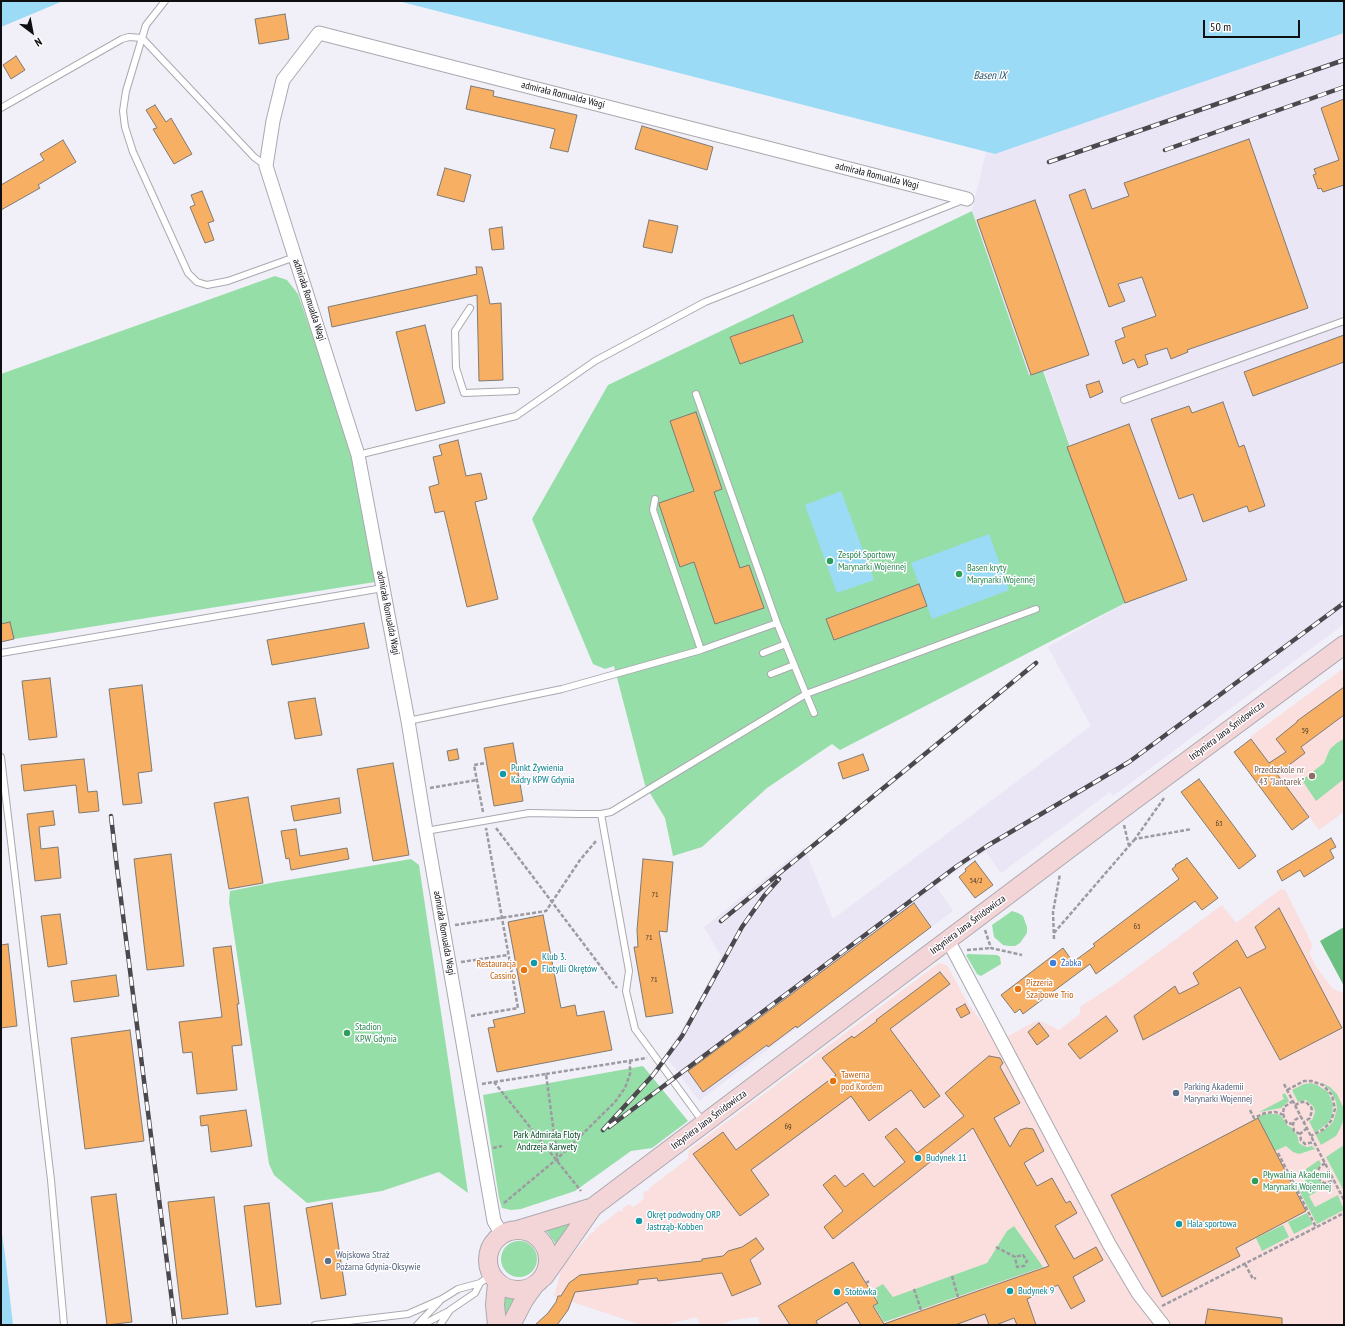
<!DOCTYPE html>
<html>
<head>
<meta charset="utf-8">
<style>
	body { margin:0 }
	#map { position:relative; width:1345px; height:1326px; overflow:hidden; background:#f1eff7; font-family:"PT Sans Narrow",sans-serif }
	canvas { display:block }
	.frame { position:absolute; inset:0; border:2px solid #0f0e11; pointer-events:none }
	.north { position:absolute; left:12px; top:12px; width:40px; height:40px; -webkit-text-stroke:3px #fefdff; paint-order:stroke; rotate:148deg; font-size:11px; font-weight:700; line-height:16px; text-align:center; color:#0f0e11 }
	.north::after { content:''; display:block; margin:auto; width:14px; height:18px; background:#0f0e11; clip-path:polygon(50% 0,100% 100%,50% 72%,0 100%) }
	.scale { position:absolute; left:1203px; top:20px; width:97px; height:18px; box-sizing:border-box; border:2px solid #0f0e11; border-top:0; padding-left:5px; font-size:12px; line-height:14px; white-space:nowrap; color:#0f0e11; -webkit-text-stroke:3px #fefdff; paint-order:stroke }
</style>
</head>
<body>
<div id="map">
<canvas width="1345" height="1326"></canvas>
<div class="frame"></div>
<div class="north">N</div>
<div class="scale">50 m</div>
</div>
<script>
const g = document.querySelector('canvas').getContext('2d');
g.lineJoin = 'round';
function fillPath(path, color) { g.fillStyle = color; g.fill(path, 'evenodd'); }
const shape = rows => new Path2D(rows.map(r => 'M' + r).join(''));
function strokePath(path, color, width, dash) { g.strokeStyle = color; g.lineWidth = width; g.lineCap = dash ? 'butt' : 'round'; g.setLineDash(dash || []); g.stroke(path); }
function label(font, color, halo, rows, align = 'center') {
  g.font = font + ' "PT Sans Narrow",sans-serif'; g.lineWidth = 3; g.setLineDash([]); g.textBaseline = 'middle'; g.strokeStyle = halo; g.fillStyle = color; for (const [text, x, y, turn = 0] of rows) {
    g.save(); g.translate(x, y); g.rotate((+turn || 0) * Math.PI / 180); g.textAlign = isNaN(turn) ? turn : align; if (halo) g.strokeText(text, 0, 0); g.fillText(text, 0, 0); g.restore();
  }
}
fillPath(shape([
	[1344,33,1344,624,1113,796,1110,792,1001,873,986,852,972,860,936,886,953,911,699,1101,665,1055,694,1010,721,956,704,927,804,847,833,919,1091,726,1048,647,1125,603,1044,371,1029,376,972,211,986,152,995,154]
]), '#eae6f6');
fillPath(shape([
	[1344,668,1344,812,1319,830,1250,737],
	[1281,889,1285,890,1311,942,1312,947,1309,953,1317,968,1333,989,1344,993,1344,1325,760,1325,758,1317,733,1320,721,1325,700,1325,697,1317,664,1325,642,1325,554,1296,562,1267,592,1232,594,1233,595,1232,594,1230,620,1210,622,1212,623,1211,622,1209,629,1204,633,1207,644,1199,643,1193,646,1191,649,1191,648,1189,689,1158,688,1156,689,1150,939,963,947,965,967,1002,997,1042,1034,1022,1041,1021,1059,1030,1080,1014,1080,1007,1115,984,1222,905,1236,923]
]), '#fadfde');
fillPath(shape([
	[972,211,1029,375,1043,371,1125,603,840,750,832,744,767,788,702,847,673,856,665,818,645,785,614,666,605,669,593,664,532,519,608,385],
	[275,276,287,280,298,294,332,392,357,476,375,582,1,641,1,374],
	[1344,739,1344,779,1316,801,1302,780,1324,763,1330,749,1338,742],
	[411,859,419,865,468,1193,439,1172,382,1191,307,1203,274,1175,269,1164,229,902,230,891,276,882],
	[1012,911,1018,913,1023,916,1027,927,1027,933,1020,943,1015,946,1009,946,1003,945,994,937,992,925],
	[968,954,997,955,1000,957,1001,964,981,976,977,974,966,955],
	[643,1066,688,1121,652,1148,631,1151,575,1191,521,1209,511,1210,502,1208,499,1198,483,1095],
	[1311,1083,1317,1085,1328,1092,1333,1104,1332,1117,1328,1123,1315,1133,1309,1121,1312,1120,1314,1115,1315,1111,1313,1106,1306,1100,1298,1102,1292,1090,1304,1084],
	[1322,1083,1330,1087,1337,1094,1344,1109,1344,1119,1340,1129,1336,1136,1321,1145,1316,1135,1328,1127,1333,1122,1337,1109,1336,1102,1331,1091],
	[1285,1093,1289,1101,1281,1108,1259,1112,1284,1099,1282,1095],
	[1264,1114,1277,1114,1281,1116,1288,1126,1291,1127,1295,1133,1297,1134,1299,1143,1302,1145,1307,1147,1312,1146,1315,1149,1299,1154,1293,1152,1286,1146,1275,1151,1258,1117],
	[1344,1145,1344,1191,1326,1157],
	[1319,1160,1321,1164,1316,1170,1316,1177,1319,1181,1323,1183,1331,1184,1309,1196,1315,1207,1338,1195,1344,1210,1317,1224,1298,1188,1306,1183,1304,1177,1306,1169],
	[581,1213,557,1249,555,1243,546,1230],
	[1307,1213,1313,1224,1294,1234,1288,1222],
	[1283,1225,1289,1237,1262,1251,1256,1238],
	[1014,1226,1043,1267,884,1322,874,1306,878,1303,874,1289,883,1284,893,1297,987,1263,1007,1231],
	'501 1259a18 18 0 1 1 36 0a18 18 0 1 1-36 0Z',
	[503,1294,518,1297,505,1321]
]), '#96dea8');
fillPath(shape([
	[1344,927,1344,986,1320,941]
]), '#69c081');
fillPath(shape([
	[1,1,63,1,1,27],
	[398,1,1344,1,1344,33,995,154],
	[841,491,874,580,837,593,805,505],
	[989,534,1009,590,932,619,911,563],
	[1,1227,5,1255,13,1325,1,1325]
]), '#9bdbf6');
const building = shape([
	[285,14,289,39,259,44,255,19,285,14],
	[16,56,25,70,11,79,3,65,16,56],
	[471,86,494,91,493,96,577,115,568,152,550,148,555,129,466,109,471,86],
	[1344,99,1344,185,1323,192,1321,188,1318,189,1313,175,1316,174,1314,169,1339,160,1321,108,1344,99],
	[155,105,166,122,171,118,192,154,174,164,153,129,157,128,146,110,155,105],
	[642,126,713,147,707,170,635,149,642,126],
	[1249,139,1308,308,1187,350,1188,352,1171,359,1167,348,1145,355,1148,364,1138,368,1134,359,1123,364,1115,341,1125,337,1122,328,1156,316,1142,277,1118,284,1125,301,1109,307,1069,195,1085,189,1092,209,1129,196,1124,183,1249,139],
	[63,140,76,162,38,185,40,188,1,210,1,185,44,160,40,154,63,140],
	[445,168,471,175,464,202,437,195,445,168],
	[202,191,214,221,208,223,214,240,205,243,190,207,195,205,191,195,202,191],
	[1035,200,1089,355,1031,375,977,220,1035,200],
	[649,220,678,226,672,253,643,247,649,220],
	[502,227,504,249,492,250,489,229,502,227],
	[476,267,482,267,490,304,501,303,503,380,479,381,477,295,332,327,328,307,477,274,476,267],
	[793,315,803,342,740,364,730,337,793,315],
	[425,325,445,403,416,411,396,332,425,325],
	[1344,335,1344,362,1253,396,1244,372,1344,335],
	[1099,381,1103,392,1090,398,1086,385,1099,381],
	[1223,402,1239,447,1244,445,1265,506,1249,512,1247,506,1203,522,1193,494,1179,499,1151,419,1189,406,1192,413,1223,402],
	[696,412,722,489,714,492,740,568,749,565,764,608,715,624,694,562,680,567,659,504,659,503,694,491,670,421,696,412],
	[1129,424,1187,580,1125,603,1067,447,1129,424],
	[458,440,466,476,481,473,487,499,475,502,498,599,467,607,444,511,435,513,429,487,439,484,433,457,442,455,439,445,458,440],
	[919,584,927,606,834,640,826,619,919,584],
	[10,622,14,639,1,642,1,624,10,622],
	[364,623,369,648,272,665,267,640,364,623],
	[50,678,57,737,29,740,22,681,50,678],
	[142,685,152,771,138,773,142,803,123,805,109,689,142,685],
	[1344,687,1344,715,1301,747,1305,753,1277,774,1309,817,1292,830,1234,752,1251,739,1269,763,1286,752,1276,739,1297,722,1297,721,1344,687],
	[315,698,322,735,295,739,288,702,315,698],
	[513,743,523,801,494,806,484,748,513,743],
	[457,749,459,759,449,761,447,751,457,749],
	[863,754,869,770,843,779,838,763,863,754],
	[84,759,88,792,97,791,99,811,79,813,76,785,24,791,21,765,84,759],
	[393,763,409,855,373,861,357,769,393,763],
	[1199,779,1256,856,1239,869,1181,792,1199,779],
	[248,797,263,883,229,889,214,803,248,797],
	[339,798,341,813,294,821,291,806,339,798],
	[53,811,55,825,39,827,41,849,58,847,61,878,35,881,27,814,53,811],
	[296,829,300,856,347,848,349,859,291,870,289,858,286,859,281,831,296,829],
	[1331,838,1336,847,1330,850,1334,858,1304,877,1300,870,1282,881,1277,871,1331,838],
	[171,854,184,966,147,970,134,859,171,854],
	[1187,858,1218,898,1202,910,1195,901,1096,974,1090,964,1023,1014,1020,1009,1015,1013,1001,995,1063,948,1073,962,1095,946,1093,944,1179,879,1172,869,1176,866,1175,865,1187,858],
	[643,859,673,862,667,932,659,931,673,1013,646,1017,634,947,638,947,637,930,643,859],
	[975,861,993,885,975,898,959,877,966,871,965,869,975,861],
	[914,903,931,927,797,1028,796,1026,768,1047,767,1045,703,1092,688,1071,914,903],
	[1279,908,1342,1028,1280,1060,1240,987,1143,1040,1134,1016,1175,986,1179,994,1199,984,1193,973,1237,940,1247,958,1266,948,1255,927,1279,908],
	[60,914,67,964,48,967,41,916,60,914],
	[543,915,561,1008,575,1005,577,1016,604,1011,612,1050,497,1072,488,1028,495,1027,493,1020,525,1013,508,922,543,915],
	[8,944,17,1026,1,1028,1,945,8,944],
	[231,946,239,1004,237,1004,242,1045,232,1046,237,1090,197,1094,192,1052,183,1053,179,1022,222,1017,213,948,231,946],
	[940,972,950,984,890,1029,940,1096,924,1108,911,1090,869,1121,851,1096,751,1170,769,1195,740,1216,693,1154,723,1132,736,1150,836,1075,822,1058,852,1036,854,1038,877,1021,876,1020,940,972],
	[116,975,119,996,74,1002,71,981,116,975],
	[965,1004,970,1013,961,1018,956,1009,965,1004],
	[1106,1016,1118,1031,1080,1059,1068,1044,1106,1016],
	[1039,1023,1049,1036,1037,1045,1028,1032,1039,1023],
	[130,1030,144,1141,85,1149,71,1038,130,1030],
	[989,1056,1000,1058,1003,1063,1000,1067,1020,1103,994,1118,1010,1147,1020,1130,1026,1128,1033,1129,1044,1151,1024,1163,1037,1186,1052,1178,1066,1203,1070,1201,1077,1213,1055,1226,1074,1259,1096,1247,1103,1260,1073,1277,1085,1301,1071,1309,1058,1285,1027,1299,1036,1325,1017,1325,1014,1318,996,1325,989,1325,985,1314,955,1325,861,1325,847,1302,816,1321,818,1325,790,1325,778,1306,853,1262,878,1303,873,1306,884,1324,1049,1266,973,1128,833,1239,824,1227,843,1211,823,1185,835,1175,845,1187,863,1173,874,1187,905,1162,885,1137,896,1128,917,1153,964,1116,945,1093,989,1056],
	[246,1110,252,1146,211,1152,208,1125,201,1126,200,1116,246,1110],
	[1258,1118,1306,1211,1236,1248,1240,1256,1162,1297,1111,1195,1258,1118],
	[116,1194,132,1322,107,1325,91,1197,116,1194],
	[214,1197,228,1314,182,1319,168,1202,214,1197],
	[269,1203,281,1304,256,1307,244,1206,269,1203],
	[332,1203,346,1295,321,1299,306,1208,332,1203],
	[756,1238,764,1249,750,1260,761,1284,732,1296,722,1273,658,1281,657,1278,638,1280,638,1284,575,1292,568,1310,557,1325,535,1325,548,1313,556,1302,558,1296,561,1296,569,1283,580,1275,702,1261,702,1259,723,1256,728,1251,742,1247,756,1238],
	[1208,1309,1282,1318,1282,1325,1205,1325,1208,1309]
]);
fillPath(building, '#f6af63');
strokePath(building, '#7f7a74', 1);
const lane = shape([
	[1,108,122,39,129,37,142,38,146,25,165,1],
	[266,166,254,157,142,38,126,91,123,111,125,127,133,152,188,273,197,282,207,285,228,281,295,257],
	[470,308,455,331,456,368,464,393,516,391],
	[696,394,777,623,806,694,814,713],
	[1124,400,1344,321],
	[358,455,516,416,595,361,705,302,963,200],
	[655,499,653,510,701,650],
	[1,653,383,588],
	[763,653,786,644],
	[771,674,794,665],
	[408,721,562,689,701,650,777,623],
	[1,757,51,1180,64,1325],
	[601,814,629,971,626,991,635,1029,703,1122],
	[426,831,529,813,580,814,601,814,611,812,806,694,1036,609],
	[315,1325,408,1314,442,1299,458,1289,480,1283],
	[417,1325,439,1302],
	[422,1325,447,1312],
	[440,1325,450,1310,475,1293,480,1283,491,1275]
]);
const street = shape([
	[948,940,1109,1244,1138,1293,1163,1325],
	[502,1235,494,1221,426,831,408,721,358,455,266,166,273,121,283,80,319,33,967,199]
]);
const secondary = shape([
	'488 1260a30 30 0 1 1 60 0a30 30 0 1 1-60 0Z',
	[517,1230,593,1207],
	[544,1277,593,1207,1122,809,1344,645],
	[497,1325,495,1305,497,1283],
	[511,1325,524,1300,534,1286]
]);
strokePath(lane, '#aba9b0', 8);
strokePath(street, '#aba9b0', 15);
strokePath(secondary, '#aba9b0', 20);
strokePath(shape([
	[430,788,477,780],
	[1164,798,1135,839,1192,829],
	[483,812,474,765,485,763],
	[1124,825,1129,846],
	[496,828,617,988],
	[455,925,546,911,580,860,596,841],
	[985,930,991,948,1022,955],
	[1054,933,1135,839],
	[1054,939,1053,912,1060,874],
	[967,950,991,948],
	[461,962,508,955],
	[471,1016,518,1008,486,828],
	[546,1074,647,1058],
	[494,1082,546,1074,558,1163],
	[482,1084,494,1082,581,1191],
	[1284,1084,1344,1200],
	[1287,1090,1304,1081,1311,1081,1323,1085,1332,1095,1335,1109,1331,1121,1324,1129,1311,1136],
	[1295,1105,1302,1102,1306,1102,1311,1107,1312,1110,1310,1118,1304,1122],
	[1250,1110,1254,1118,1265,1113,1275,1112,1284,1115],
	[1293,1124,1287,1123,1284,1117,1283,1113,1284,1107,1293,1101],
	[1307,1128,1300,1134,1301,1140,1305,1144,1314,1142],
	[1300,1134,1294,1131,1293,1124,1295,1120,1301,1116],
	[493,1148,502,1146],
	[1278,1153,1316,1227],
	[1325,1163,1319,1168,1318,1171,1318,1178,1324,1183,1327,1183,1334,1180],
	[504,1203,558,1158,615,1102,625,1088,630,1074,630,1061],
	[996,1247,1015,1257,1017,1267,1024,1266,1027,1261,1023,1255,1015,1257],
	[1245,1264,1253,1279,1256,1278],
	[952,1276,958,1297],
	[866,1283,869,1281],
	[914,1289,921,1310],
	[1162,1306,1344,1213]
]), '#9d9ba1', 2.5, [4, 2]);
strokePath(lane, '#fff', 6);
strokePath(street, '#fff', 13);
strokePath(secondary, '#f4d5d7', 18);
const rail = shape([
	[1165,150,1344,87],
	[1049,162,1344,60],
	[111,816,117,868,175,1325],
	[721,921,1036,663],
	[609,1127,957,866,987,846,1129,762,1344,603],
	[603,1130,653,1075,682,1036,742,927,764,896,779,879]
]);
strokePath(rail, '#4b494e', 4.5);
strokePath(rail, '#fefdff', 3, [9]);
for (const [x, y, r, color] of [
	[830,561,4,"#2e9e5b"],
	[959,574,4,"#2e9e5b"],
	[503,774,4,"#0f9aa8"],
	[1312,776,4,"#8d6e63"],
	[534,963,4,"#0f9aa8"],
	[1053,963,4,"#3f7fe0"],
	[524,970,4,"#e8710a"],
	[1018,989,4,"#e8710a"],
	[347,1033,4,"#2e9e5b"],
	[833,1081,4,"#e8710a"],
	[1176,1093,4,"#5c6f8a"],
	[918,1158,4,"#0f9aa8"],
	[1255,1181,4,"#2e9e5b"],
	[639,1221,4,"#0f9aa8"],
	[1179,1224,4,"#0f9aa8"],
	[328,1261,4,"#5c6f8a"],
	[1010,1291,4,"#0f9aa8"],
	[837,1292,4,"#0f9aa8"]
]) { const dot = new Path2D(); dot.arc(x, y, r, 0, 2 * Math.PI); g.fillStyle = color; g.fill(dot); strokePath(dot, '#fefdff', 1.5); }
label('8px', '#493626', null, [
	["59",1305,731],
	["63",1219,824],
	["54/2",976,881],
	["71",655,895],
	["65",1137,927],
	["71",649,938],
	["71",654,980],
	["69",788,1127]
]);
label('10px', '#0f0e11', '#fefdff', [
	["admirała Romualda Wagi",563,95,14],
	["admirała Romualda Wagi",877,176,14],
	["admirała Romualda Wagi",309,300,72],
	["admirała Romualda Wagi",388,613,79],
	["Inżyniera Jana Śmidowicza",1227,731,-37],
	["Inżyniera Jana Śmidowicza",968,925,-37],
	["admirała Romualda Wagi",444,933,80],
	["Inżyniera Jana Śmidowicza",709,1120,-37]
]);
label('10px', '#27864d', '#fefdff', [
	["Zespół Sportowy",838,555],
	["Marynarki Wojennej",838,567],
	["Basen kryty",967,568],
	["Marynarki Wojennej",967,580],
	["Stadion",355,1027],
	["KPW Gdynia",355,1039],
	["Pływalnia Akademii",1263,1175],
	["Marynarki Wojennej",1263,1187]
], 'left');
label('10px', '#0d838f', '#fefdff', [
	["Punkt Żywienia",511,768],
	["Kadry KPW Gdynia",511,780],
	["Klub 3.",542,957],
	["Flotylli Okrętów",542,969],
	["Budynek 11",926,1158],
	["Okręt podwodny ORP",647,1215],
	["Jastrząb-Kobben",647,1227],
	["Hala sportowa",1187,1224],
	["Budynek 9",1018,1291],
	["Stołówka",845,1292]
], 'left');
label('10px', '#785e54', '#fefdff', [
	["Przedszkole nr",1304,770],
	["43 \"Jantarek\"",1304,782]
], 'right');
label('10px', '#366cbe', '#fefdff', [
	["Żabka",1061,963]
], 'left');
label('10px', '#c56008', '#fefdff', [
	["Restauracja",516,964,"right"],
	["Cassino",516,976,"right"],
	["Pizzeria",1026,983],
	["Szajbowe Trio",1026,995],
	["Tawerna",841,1075],
	["pod Kordem",841,1087]
], 'left');
label('10px', '#4e5e75', '#fefdff', [
	["Parking Akademii",1184,1087],
	["Marynarki Wojennej",1184,1099],
	["Wojskowa Straż",336,1255],
	["Pożarna Gdynia-Oksywie",336,1267]
], 'left');
label('10px', '#01471f', '#fefdff', [
	["Park Admirała Floty",547,1135],
	["Andrzeja Karwety",547,1147]
]);
label('italic 11px', '#205265', '#fefdff', [
	["Basen IX",990,76]
]);
</script>
</body>
</html>
